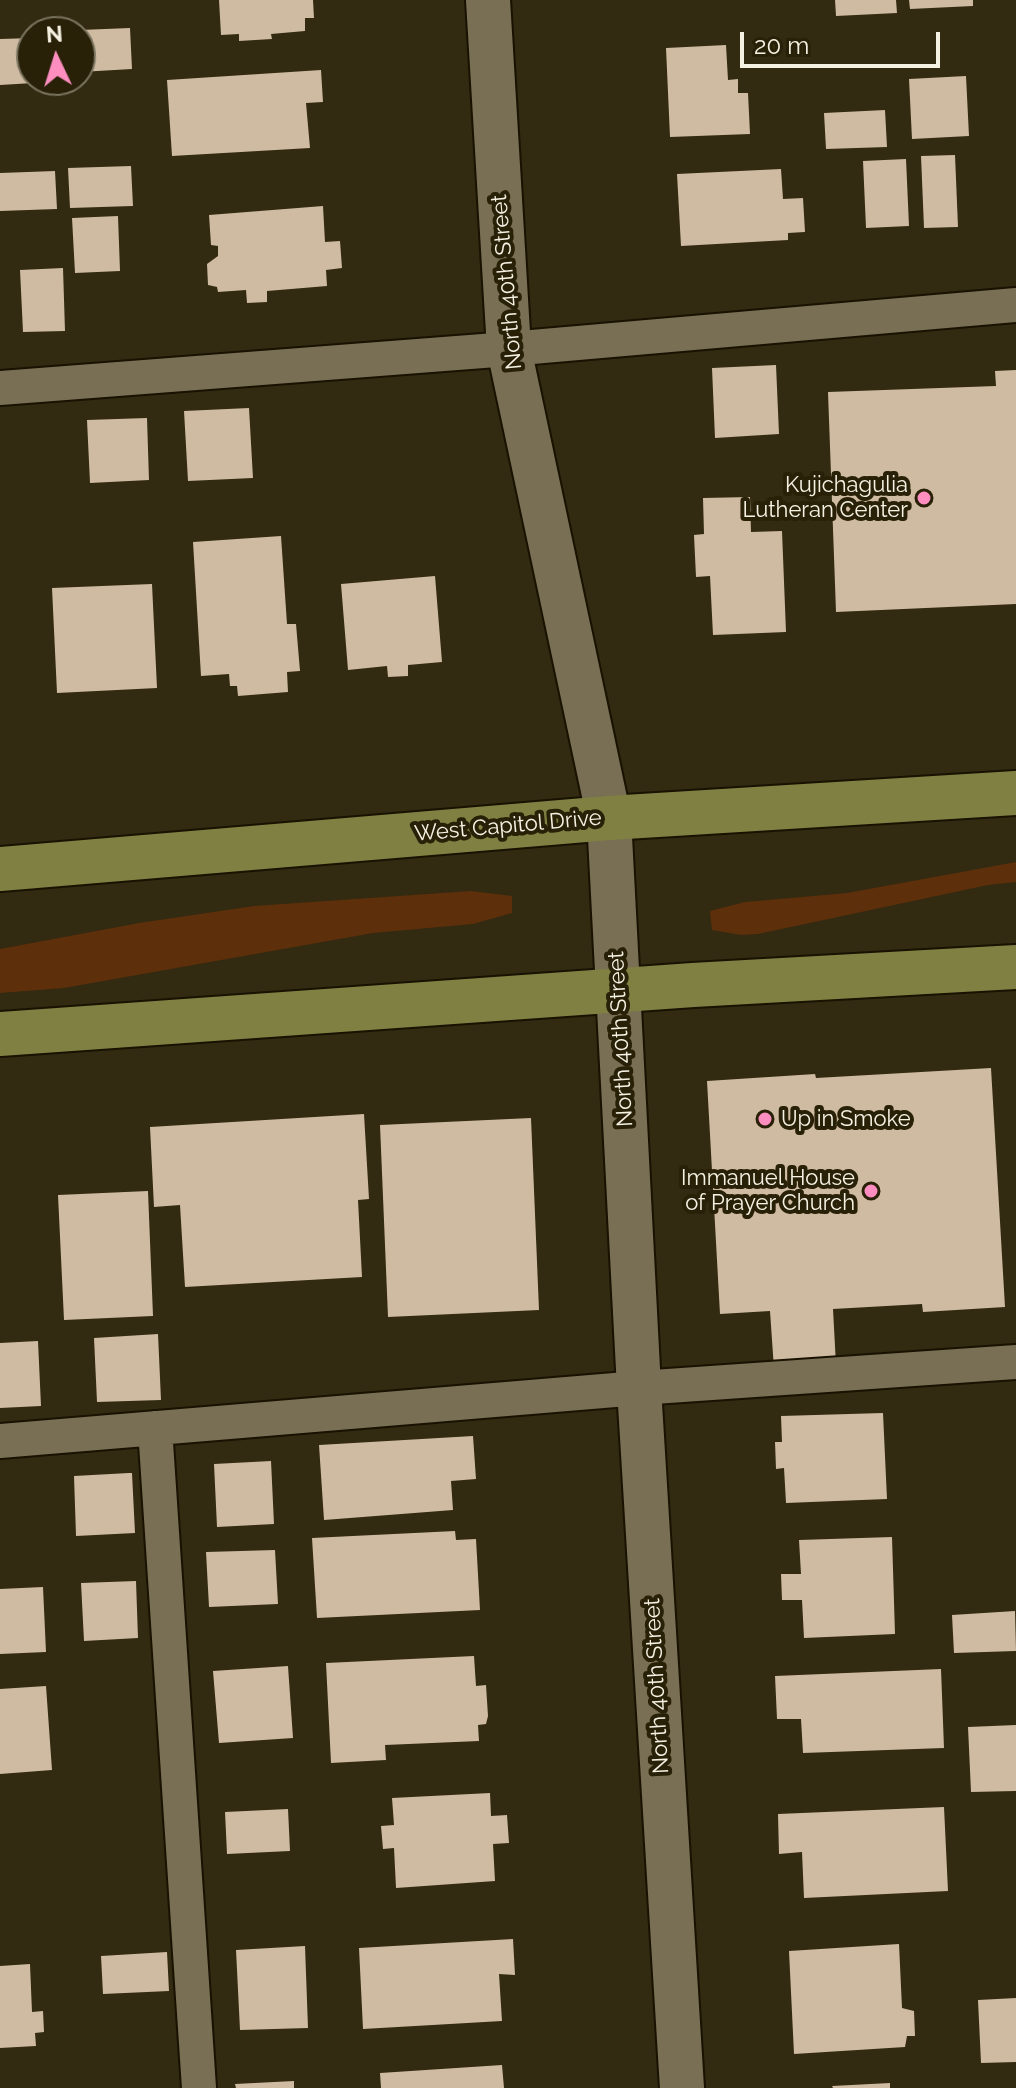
<!DOCTYPE html>
<html>
<head>
<meta charset="utf-8">
<style>
	body { margin:0 }
	#map { position:relative; width:1016px; height:2088px; overflow:hidden; background:#322a11; font-family:Raleway,sans-serif }
	canvas { display:block }
	.north { position:absolute; left:16px; top:16px; width:80px; height:80px; box-sizing:border-box; background:#282007; border:2px solid #7a745f; border-radius:50%; rotate:356deg; font-size:22px; font-weight:700; line-height:32px; text-align:center; color:#f6f2e3 }
	.north::after { content:''; display:block; margin:auto; width:28px; height:36px; background:#fd8ebf; clip-path:polygon(50% 0,100% 100%,50% 72%,0 100%) }
	.scale { position:absolute; left:740px; top:32px; width:200px; height:36px; box-sizing:border-box; border:4px solid #f6f2e3; border-top:0; padding-left:10px; font-size:24px; line-height:28px; white-space:nowrap; color:#f6f2e3; -webkit-text-stroke:6px #282007; paint-order:stroke }
</style>
</head>
<body>
<div id="map">
<canvas width="1016" height="2088"></canvas>
<div class="north">N</div>
<div class="scale">20 m</div>
</div>
<script>
const g = document.querySelector('canvas').getContext('2d');
g.lineJoin = 'round';
function fillPath(path, color) { g.fillStyle = color; g.fill(path, 'evenodd'); }
const shape = rows => new Path2D(rows.map(r => 'M' + r).join(''));
function strokePath(path, color, width, dash) { g.strokeStyle = color; g.lineWidth = width; g.lineCap = dash ? 'butt' : 'round'; g.setLineDash(dash || []); g.stroke(path); }
function label(font, color, halo, rows, align = 'center') {
  g.font = font + ' Raleway,sans-serif'; g.lineWidth = 8; g.setLineDash([]); g.textBaseline = 'middle'; g.strokeStyle = halo; g.fillStyle = color; for (const [text, x, y, turn = 0] of rows) {
    g.save(); g.translate(x, y); g.rotate((+turn || 0) * Math.PI / 180); g.textAlign = isNaN(turn) ? turn : align; if (halo) g.strokeText(text, 0, 0); g.fillText(text, 0, 0); g.restore();
  }
}
fillPath(shape([
	[1016,862,1016,882,988,885,758,934,741,935,712,930,710,911,745,902,847,893],
	[471,891,512,896,512,913,473,924,373,933,64,988,0,993,0,949,139,923,254,906]
]), '#5e2f0b');
fillPath(shape([
	[219,0,313,0,314,18,305,18,305,31,271,34,272,39,239,41,239,34,221,35],
	[835,0,896,0,897,13,836,16],
	[909,0,973,0,973,6,910,9],
	[130,28,132,69,80,72,80,30],
	[32,38,32,80,50,80,50,82,0,85,0,39],
	[726,45,728,80,738,79,738,93,748,93,750,134,670,137,666,48],
	[321,70,323,102,306,103,310,148,172,156,167,80],
	[966,76,969,136,912,139,909,79],
	[885,110,887,147,826,149,824,113],
	[955,155,958,227,924,228,921,156],
	[906,159,909,226,866,228,863,161],
	[131,166,133,206,70,208,68,168],
	[781,169,783,199,803,198,805,232,788,233,788,240,681,246,677,174],
	[55,171,57,209,0,211,0,173],
	[323,206,325,242,340,241,342,268,326,270,327,286,267,291,267,302,247,303,246,290,218,292,217,287,208,285,207,264,218,256,218,246,211,245,209,215],
	[118,216,120,271,75,273,72,218],
	[63,268,65,331,23,332,20,270],
	[776,365,779,434,715,438,712,368],
	[1016,370,1016,604,836,612,828,392,996,386,995,371],
	[249,408,253,478,188,481,184,411],
	[147,418,149,480,90,483,87,420],
	[750,497,751,532,782,531,786,632,713,635,710,576,696,577,694,535,704,534,703,498],
	[281,536,287,624,296,624,300,671,287,672,288,692,238,696,237,686,230,686,229,674,201,676,193,542],
	[435,576,442,662,408,665,408,676,388,677,387,666,348,670,341,584],
	[152,584,157,688,57,693,52,588],
	[991,1068,1005,1307,923,1312,922,1304,833,1309,836,1365,774,1369,770,1311,720,1314,707,1081,815,1074,816,1078],
	[364,1114,369,1199,358,1200,362,1277,185,1287,180,1205,154,1207,150,1127],
	[531,1118,539,1310,388,1317,380,1125],
	[148,1191,153,1316,64,1320,58,1195],
	[158,1334,161,1400,97,1402,94,1338],
	[38,1341,41,1406,0,1408,0,1343],
	[883,1413,887,1499,786,1503,784,1468,776,1469,775,1442,782,1442,781,1416],
	[473,1436,476,1479,451,1481,453,1510,324,1520,319,1445],
	[271,1461,274,1524,217,1527,214,1464],
	[129,1473,132,1473,135,1533,76,1536,74,1476],
	[455,1531,456,1540,476,1539,480,1610,317,1618,312,1538],
	[892,1537,895,1634,804,1638,802,1600,782,1600,781,1574,801,1574,799,1540],
	[275,1550,278,1604,209,1607,206,1552],
	[136,1581,138,1638,84,1641,81,1583],
	[43,1587,46,1652,0,1654,0,1589],
	[1015,1611,1016,1651,954,1653,952,1615],
	[474,1656,476,1686,486,1685,488,1716,486,1724,478,1725,479,1741,385,1745,386,1760,331,1763,326,1663],
	[288,1666,293,1738,219,1743,213,1671],
	[941,1669,944,1748,803,1753,801,1719,777,1719,775,1676],
	[46,1686,52,1770,0,1774,0,1689],
	[1016,1725,1016,1791,971,1792,968,1727],
	[490,1793,491,1816,507,1815,509,1843,493,1844,495,1881,396,1888,394,1848,383,1849,381,1826,394,1825,392,1798],
	[944,1807,948,1891,804,1898,802,1852,779,1854,778,1814],
	[288,1809,290,1851,227,1854,225,1812],
	[513,1939,515,1975,499,1974,502,2021,363,2029,359,1948],
	[899,1944,902,2008,914,2011,915,2036,907,2036,905,2047,794,2054,789,1951],
	[305,1946,308,2028,240,2030,236,1950],
	[167,1952,169,1991,103,1994,101,1956],
	[30,1964,32,2012,43,2011,44,2032,35,2033,36,2046,0,2048,0,1966],
	[1016,1998,1016,2062,981,2063,978,2000],
	[502,2065,504,2088,381,2088,380,2073],
	[294,2081,294,2088,236,2088,235,2084],
	[890,2083,890,2088,833,2088,832,2086]
]), '#cfbba2');
const lane = shape([
	[0,388,509,349,1016,305],
	[155,1428,199,2088],
	[0,1441,639,1388,1016,1362]
]);
const street = shape([
	[488,0,509,349,609,818,639,1388,682,2088]
]);
const primary = shape([
	[0,869,609,818,1016,793],
	[0,1034,693,985,1016,967]
]);
strokePath(lane, '#191200', 38);
strokePath(street, '#191200', 48);
strokePath(primary, '#191200', 48);
strokePath(lane, '#786f54', 34);
strokePath(street, '#786f54', 44);
strokePath(primary, '#808043', 44);
for (const [x, y, r, color] of [
	[924,498,8,"#fd8ebf"],
	[765,1119,8,"#fd8ebf"],
	[871,1191,8,"#fd8ebf"]
]) { const dot = new Path2D(); dot.arc(x, y, r, 0, 2 * Math.PI); g.fillStyle = color; g.fill(dot); strokePath(dot, '#282007', 3); }
label('22px', '#f6f2e3', '#282007', [
	["North 40th Street",507,282,-95],
	["West Capitol Drive",508,826,-5],
	["North 40th Street",621,1039,-93],
	["North 40th Street",657,1686,-93]
]);
label('22px', '#f6f2e3', '#282007', [
	["Kujichagulia",908,485],
	["Lutheran Center",908,510],
	["Up in Smoke",781,1119,"left"],
	["Immanuel House",855,1178],
	["of Prayer Church",855,1203]
], 'right');
</script>
</body>
</html>
